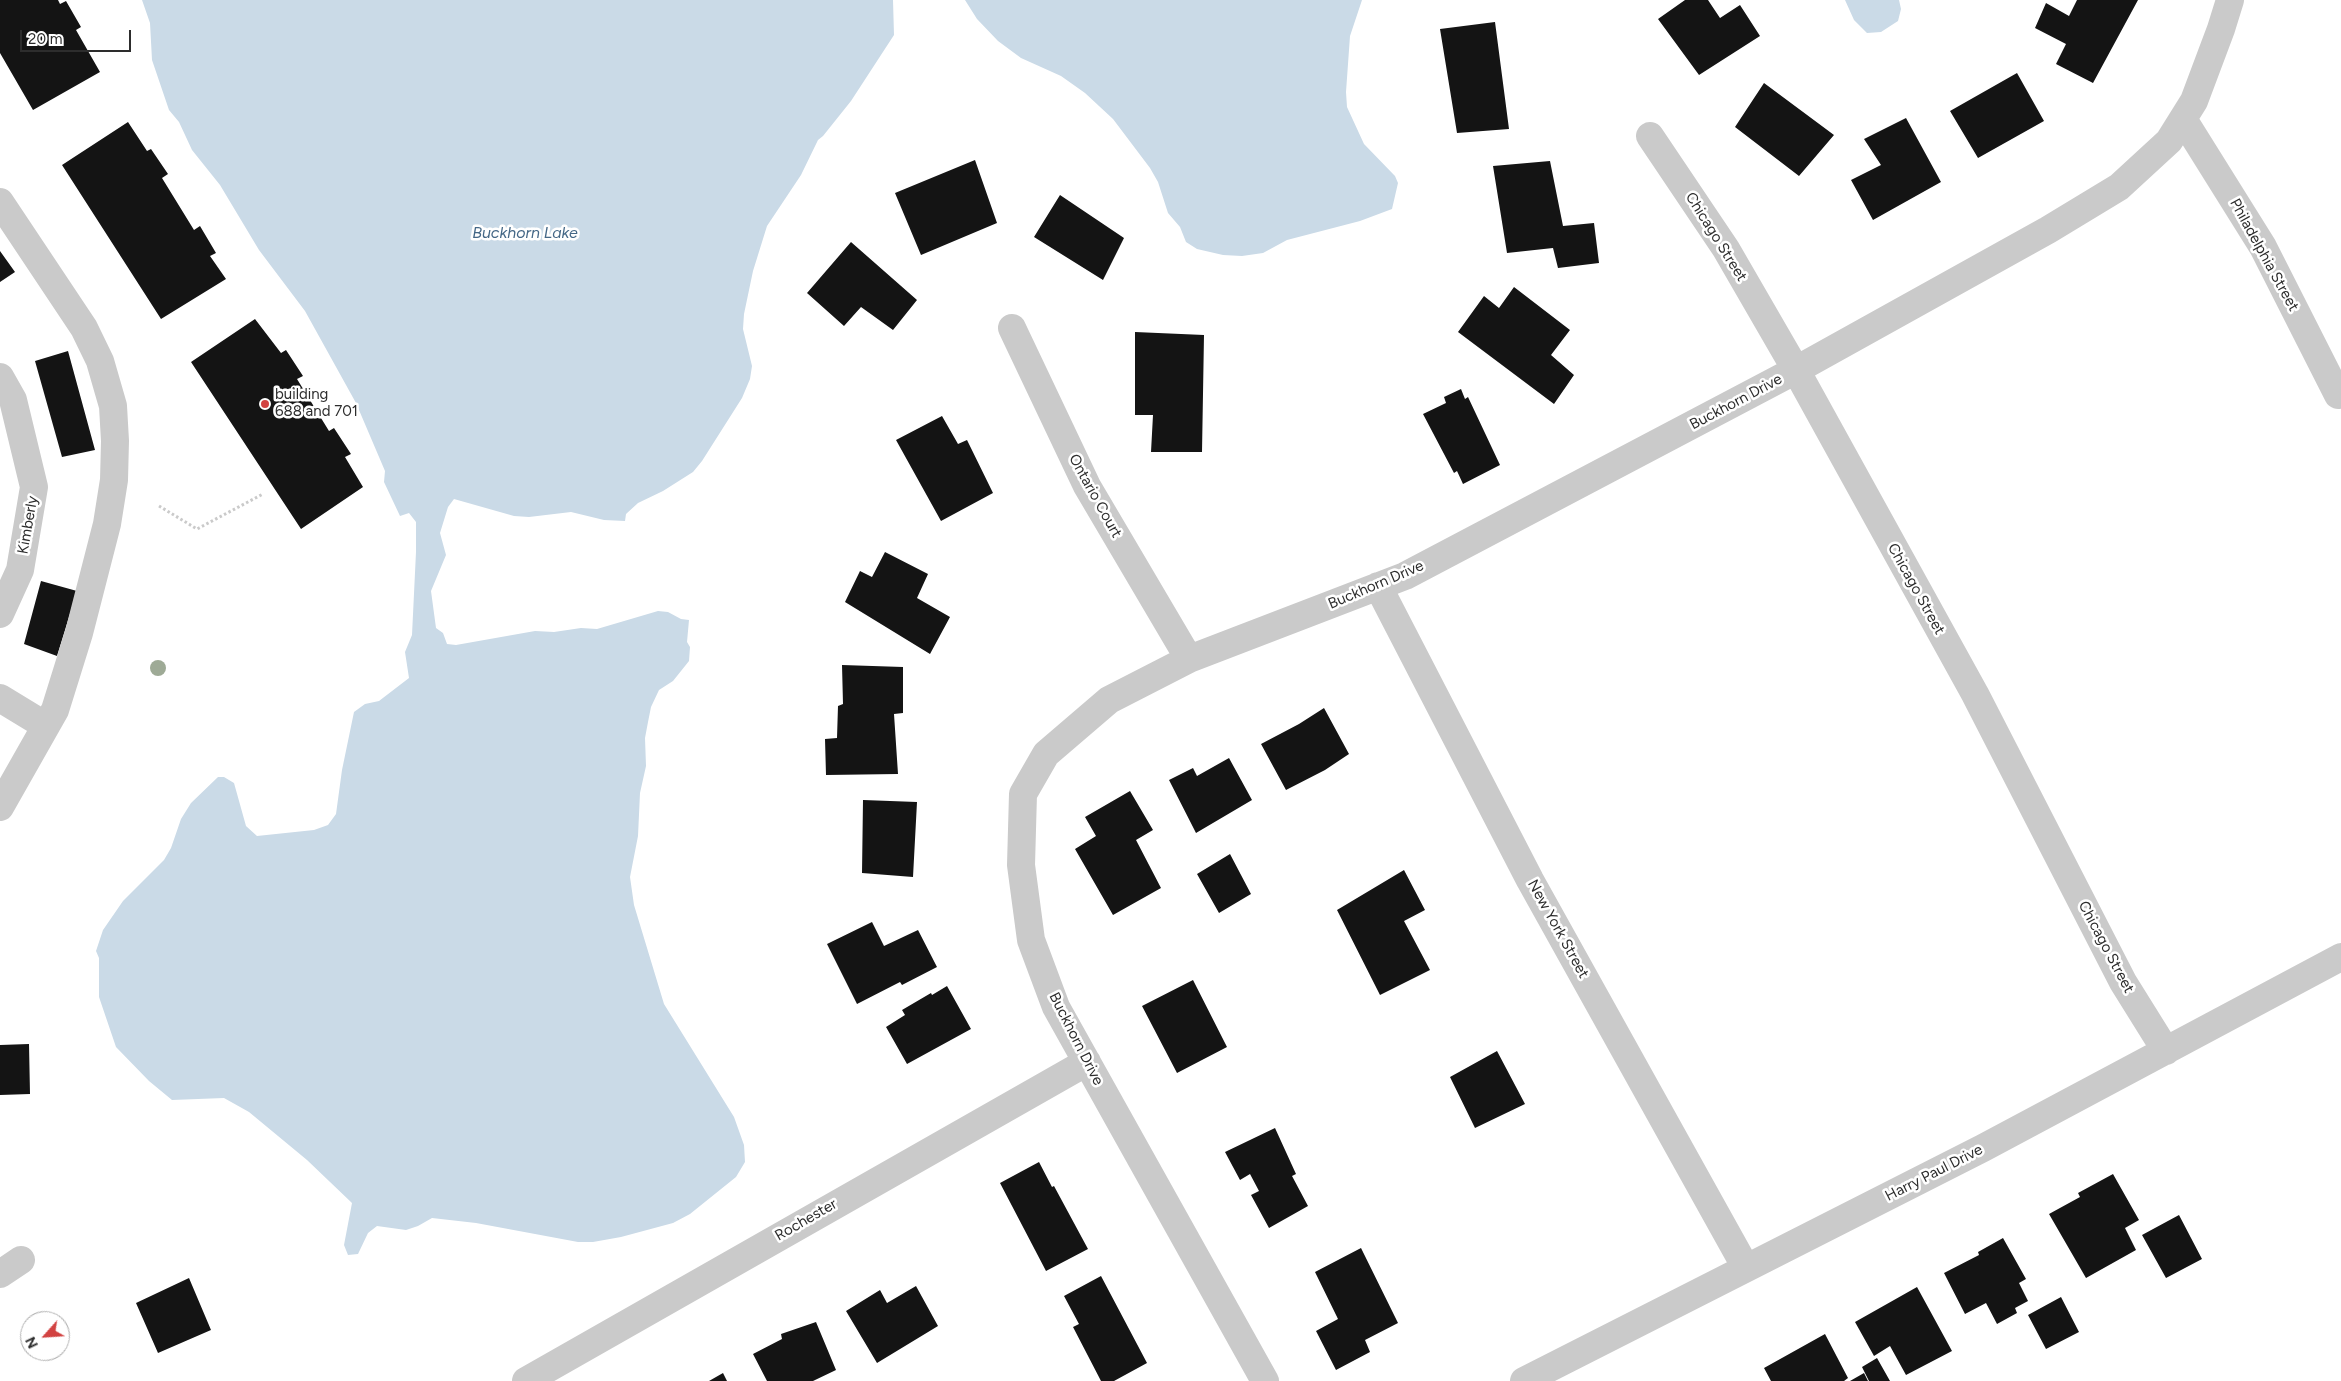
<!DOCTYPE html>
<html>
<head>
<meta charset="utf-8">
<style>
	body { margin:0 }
	#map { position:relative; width:2341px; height:1381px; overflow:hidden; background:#fff; font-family:Figtree,sans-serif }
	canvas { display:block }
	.north { position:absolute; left:20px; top:1311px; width:50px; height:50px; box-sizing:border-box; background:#fff; border:1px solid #ababab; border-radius:50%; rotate:244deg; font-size:14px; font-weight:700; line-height:20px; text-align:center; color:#2d2d2d }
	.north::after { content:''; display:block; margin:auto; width:18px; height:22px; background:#d24241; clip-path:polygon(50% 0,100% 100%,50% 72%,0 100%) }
	.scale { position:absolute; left:20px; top:30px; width:111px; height:22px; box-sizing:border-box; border:2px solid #2d2d2d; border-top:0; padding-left:6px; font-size:15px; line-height:18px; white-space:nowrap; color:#2d2d2d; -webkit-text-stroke:4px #fff; paint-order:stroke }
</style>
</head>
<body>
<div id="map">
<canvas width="2341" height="1381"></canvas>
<div class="north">N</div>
<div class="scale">20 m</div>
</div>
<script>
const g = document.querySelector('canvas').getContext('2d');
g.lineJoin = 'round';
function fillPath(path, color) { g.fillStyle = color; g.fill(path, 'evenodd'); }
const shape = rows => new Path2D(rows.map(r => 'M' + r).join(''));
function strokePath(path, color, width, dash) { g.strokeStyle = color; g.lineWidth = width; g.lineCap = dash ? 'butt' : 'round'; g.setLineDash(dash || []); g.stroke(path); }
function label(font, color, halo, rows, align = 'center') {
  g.font = font + ' Figtree,sans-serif'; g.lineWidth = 5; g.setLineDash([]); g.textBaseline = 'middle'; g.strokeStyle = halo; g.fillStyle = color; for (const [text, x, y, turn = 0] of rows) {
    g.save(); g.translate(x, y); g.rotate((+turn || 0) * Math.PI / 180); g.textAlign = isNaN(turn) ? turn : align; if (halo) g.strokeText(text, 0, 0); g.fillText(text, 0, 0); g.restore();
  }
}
fillPath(shape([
	[142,0,893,0,894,35,851,101,823,136,818,140,801,175,767,226,753,271,744,314,743,329,752,366,750,379,742,398,702,461,693,472,663,491,638,503,626,514,625,521,604,520,571,512,529,517,514,516,454,499,448,507,440,533,446,555,431,591,436,628,443,633,447,644,456,645,535,631,554,632,581,628,597,629,658,611,668,612,681,619,689,620,687,642,690,647,689,661,673,681,659,690,651,707,648,722,645,738,646,766,640,793,638,836,630,877,634,905,664,1004,734,1117,744,1145,745,1162,736,1177,690,1214,673,1223,621,1237,593,1242,578,1242,476,1223,432,1218,418,1226,406,1230,377,1226,368,1233,358,1254,348,1255,344,1245,352,1203,307,1160,249,1112,224,1098,172,1100,149,1081,116,1047,99,997,99,958,96,951,103,930,123,901,164,860,171,848,181,819,191,803,218,777,224,777,234,783,246,826,257,836,314,830,328,825,336,814,342,770,354,712,365,704,379,701,409,678,405,652,412,635,416,552,416,522,409,513,400,516,384,482,385,471,356,403,305,311,259,250,220,185,192,150,179,122,169,110,152,60,150,23],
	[965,0,1362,0,1350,36,1346,92,1347,107,1364,144,1395,176,1398,183,1392,209,1360,221,1287,240,1263,253,1242,256,1223,255,1197,249,1186,242,1180,227,1168,213,1158,182,1150,168,1113,119,1085,93,1061,76,1021,58,998,41,977,19],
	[1845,0,1899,0,1901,9,1898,21,1881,32,1867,33,1854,20]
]), '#cadae7');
fillPath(shape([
	[0,0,58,0,60,4,66,1,81,27,76,30,100,72,33,110,0,53],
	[1685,0,1708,0,1720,18,1740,5,1760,36,1699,75,1658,19],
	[2077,0,2138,0,2093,83,2056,64,2066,44,2035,28,2046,3,2069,16],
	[1495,22,1509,129,1457,133,1440,29],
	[2017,73,2044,121,1978,158,1950,111],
	[1764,83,1834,135,1799,176,1735,127],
	[1906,118,1941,182,1873,220,1851,180,1881,165,1864,139],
	[128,122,147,151,151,149,168,174,162,178,194,230,200,226,216,253,210,256,226,279,161,319,62,165],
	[975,160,997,223,921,255,895,193],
	[1550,161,1563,226,1594,223,1599,263,1558,268,1553,248,1507,253,1493,166],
	[1060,195,1124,238,1103,280,1034,237],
	[851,242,917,300,893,330,861,307,844,326,807,293],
	[0,251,15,272,0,282],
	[1514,287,1570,330,1551,355,1574,375,1554,404,1458,332,1484,296,1499,308],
	[255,319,281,353,286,350,303,376,297,379,329,431,334,428,351,454,345,457,363,487,301,529,191,362],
	[1135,332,1204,335,1202,452,1151,452,1153,415,1135,415],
	[68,351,95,450,62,457,35,361],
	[1461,389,1465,399,1468,397,1500,465,1463,484,1457,471,1454,473,1423,414,1446,403,1444,397],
	[942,416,958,444,967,440,993,493,941,521,896,440],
	[885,552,928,574,917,598,950,617,930,654,845,602,860,571,872,577],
	[41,581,77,591,57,656,24,644],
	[842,665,903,667,903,713,894,714,898,774,826,775,825,739,837,738,838,706,843,704],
	[1324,708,1349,754,1325,770,1286,790,1261,744,1299,724],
	[1229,758,1252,800,1196,833,1169,780,1193,768,1197,776],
	[1130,791,1153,830,1136,840,1161,888,1113,915,1075,849,1096,836,1085,817],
	[863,800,917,802,913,877,862,873],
	[1230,854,1251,894,1219,913,1197,874],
	[1404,870,1425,910,1404,921,1430,970,1380,995,1337,910],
	[872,922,884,946,918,930,937,967,902,985,900,982,857,1004,827,944],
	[1193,980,1227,1047,1177,1073,1142,1006],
	[947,986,971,1029,907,1064,886,1027,905,1015,902,1010,931,993,932,995],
	[29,1044,30,1094,0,1095,0,1045],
	[1497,1051,1525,1104,1475,1128,1450,1077],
	[1275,1128,1296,1174,1292,1176,1308,1206,1269,1228,1251,1195,1259,1191,1250,1174,1240,1180,1225,1152],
	[1039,1162,1052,1187,1054,1186,1088,1249,1046,1271,1000,1183],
	[2113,1174,2139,1220,2125,1228,2136,1250,2086,1278,2049,1214,2080,1197,2078,1193],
	[2179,1215,2202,1259,2166,1278,2142,1235],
	[2003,1238,2026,1279,2019,1283,2028,1301,2015,1308,2017,1313,1997,1324,1986,1303,1965,1314,1944,1273,1979,1255,1978,1252],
	[1361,1248,1398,1323,1365,1340,1370,1352,1336,1370,1316,1331,1338,1319,1315,1272],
	[1101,1276,1147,1363,1114,1381,1101,1381,1073,1327,1079,1324,1064,1296],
	[189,1278,211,1330,158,1353,136,1303],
	[916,1286,938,1326,877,1363,846,1311,880,1290,887,1303],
	[1917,1287,1952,1351,1906,1375,1890,1346,1874,1356,1855,1322],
	[2061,1297,2079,1332,2046,1349,2028,1315],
	[816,1322,836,1370,813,1381,767,1381,753,1354,782,1339,781,1334],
	[1825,1334,1848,1378,1844,1381,1771,1381,1764,1368],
	[1877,1358,1890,1381,1869,1381,1862,1367],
	[723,1373,727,1381,709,1381],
	[1864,1373,1868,1381,1850,1381]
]), '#141414');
strokePath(shape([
	[159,506,197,529,263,494]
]), '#cacaca', 3, [2.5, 2.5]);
strokePath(shape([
	[2183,119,2263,247,2338,395],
	[1650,136,1726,249,1796,370,1975,694,2123,982,2166,1051],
	[0,202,84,328,100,361,113,406,115,441,114,480,107,524,79,633,55,710,0,807],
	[1012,328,1087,486,1189,659],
	[0,377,13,400,34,487,20,570,0,614],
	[1378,586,1530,880,1746,1268],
	[0,698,46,726],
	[0,1274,21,1260],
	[526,1381,1087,1062],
	[1265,1381,1056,1007,1031,940,1021,865,1023,794,1046,754,1109,700,1189,659,1405,576,1796,370,2048,230,2119,187,2169,141,2194,101,2221,29,2230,0],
	[1524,1381,1983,1148,2341,957]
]), '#cacaca', 28);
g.fillStyle = '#9eaa96';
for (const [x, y] of [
	[158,668]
]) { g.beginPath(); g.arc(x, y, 8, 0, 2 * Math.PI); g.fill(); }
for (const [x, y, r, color] of [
	[265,404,5,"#d24241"]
]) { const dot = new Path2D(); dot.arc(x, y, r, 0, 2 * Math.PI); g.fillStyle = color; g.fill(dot); strokePath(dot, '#fff', 2); }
label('15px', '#2d2d2d', '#fff', [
	["Chicago Street",1716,237,58],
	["Philadelphia Street",2264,255,61],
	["Buckhorn Drive",1736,402,-28],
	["Ontario Court",1095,496,61],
	["Kimberly",28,525,-80],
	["Buckhorn Drive",1376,585,-23],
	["Chicago Street",1916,589,61],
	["New York Street",1558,929,61],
	["Chicago Street",2106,947,62],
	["Buckhorn Drive",1076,1039,63],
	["Harry Paul Drive",1934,1173,-27],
	["Rochester",806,1220,-30]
]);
label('15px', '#2d2d2d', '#fff', [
	["building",275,395],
	["688 and 701",275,412]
], 'left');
label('italic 16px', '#446786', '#fff', [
	["Buckhorn Lake",525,233]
]);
</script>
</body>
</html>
